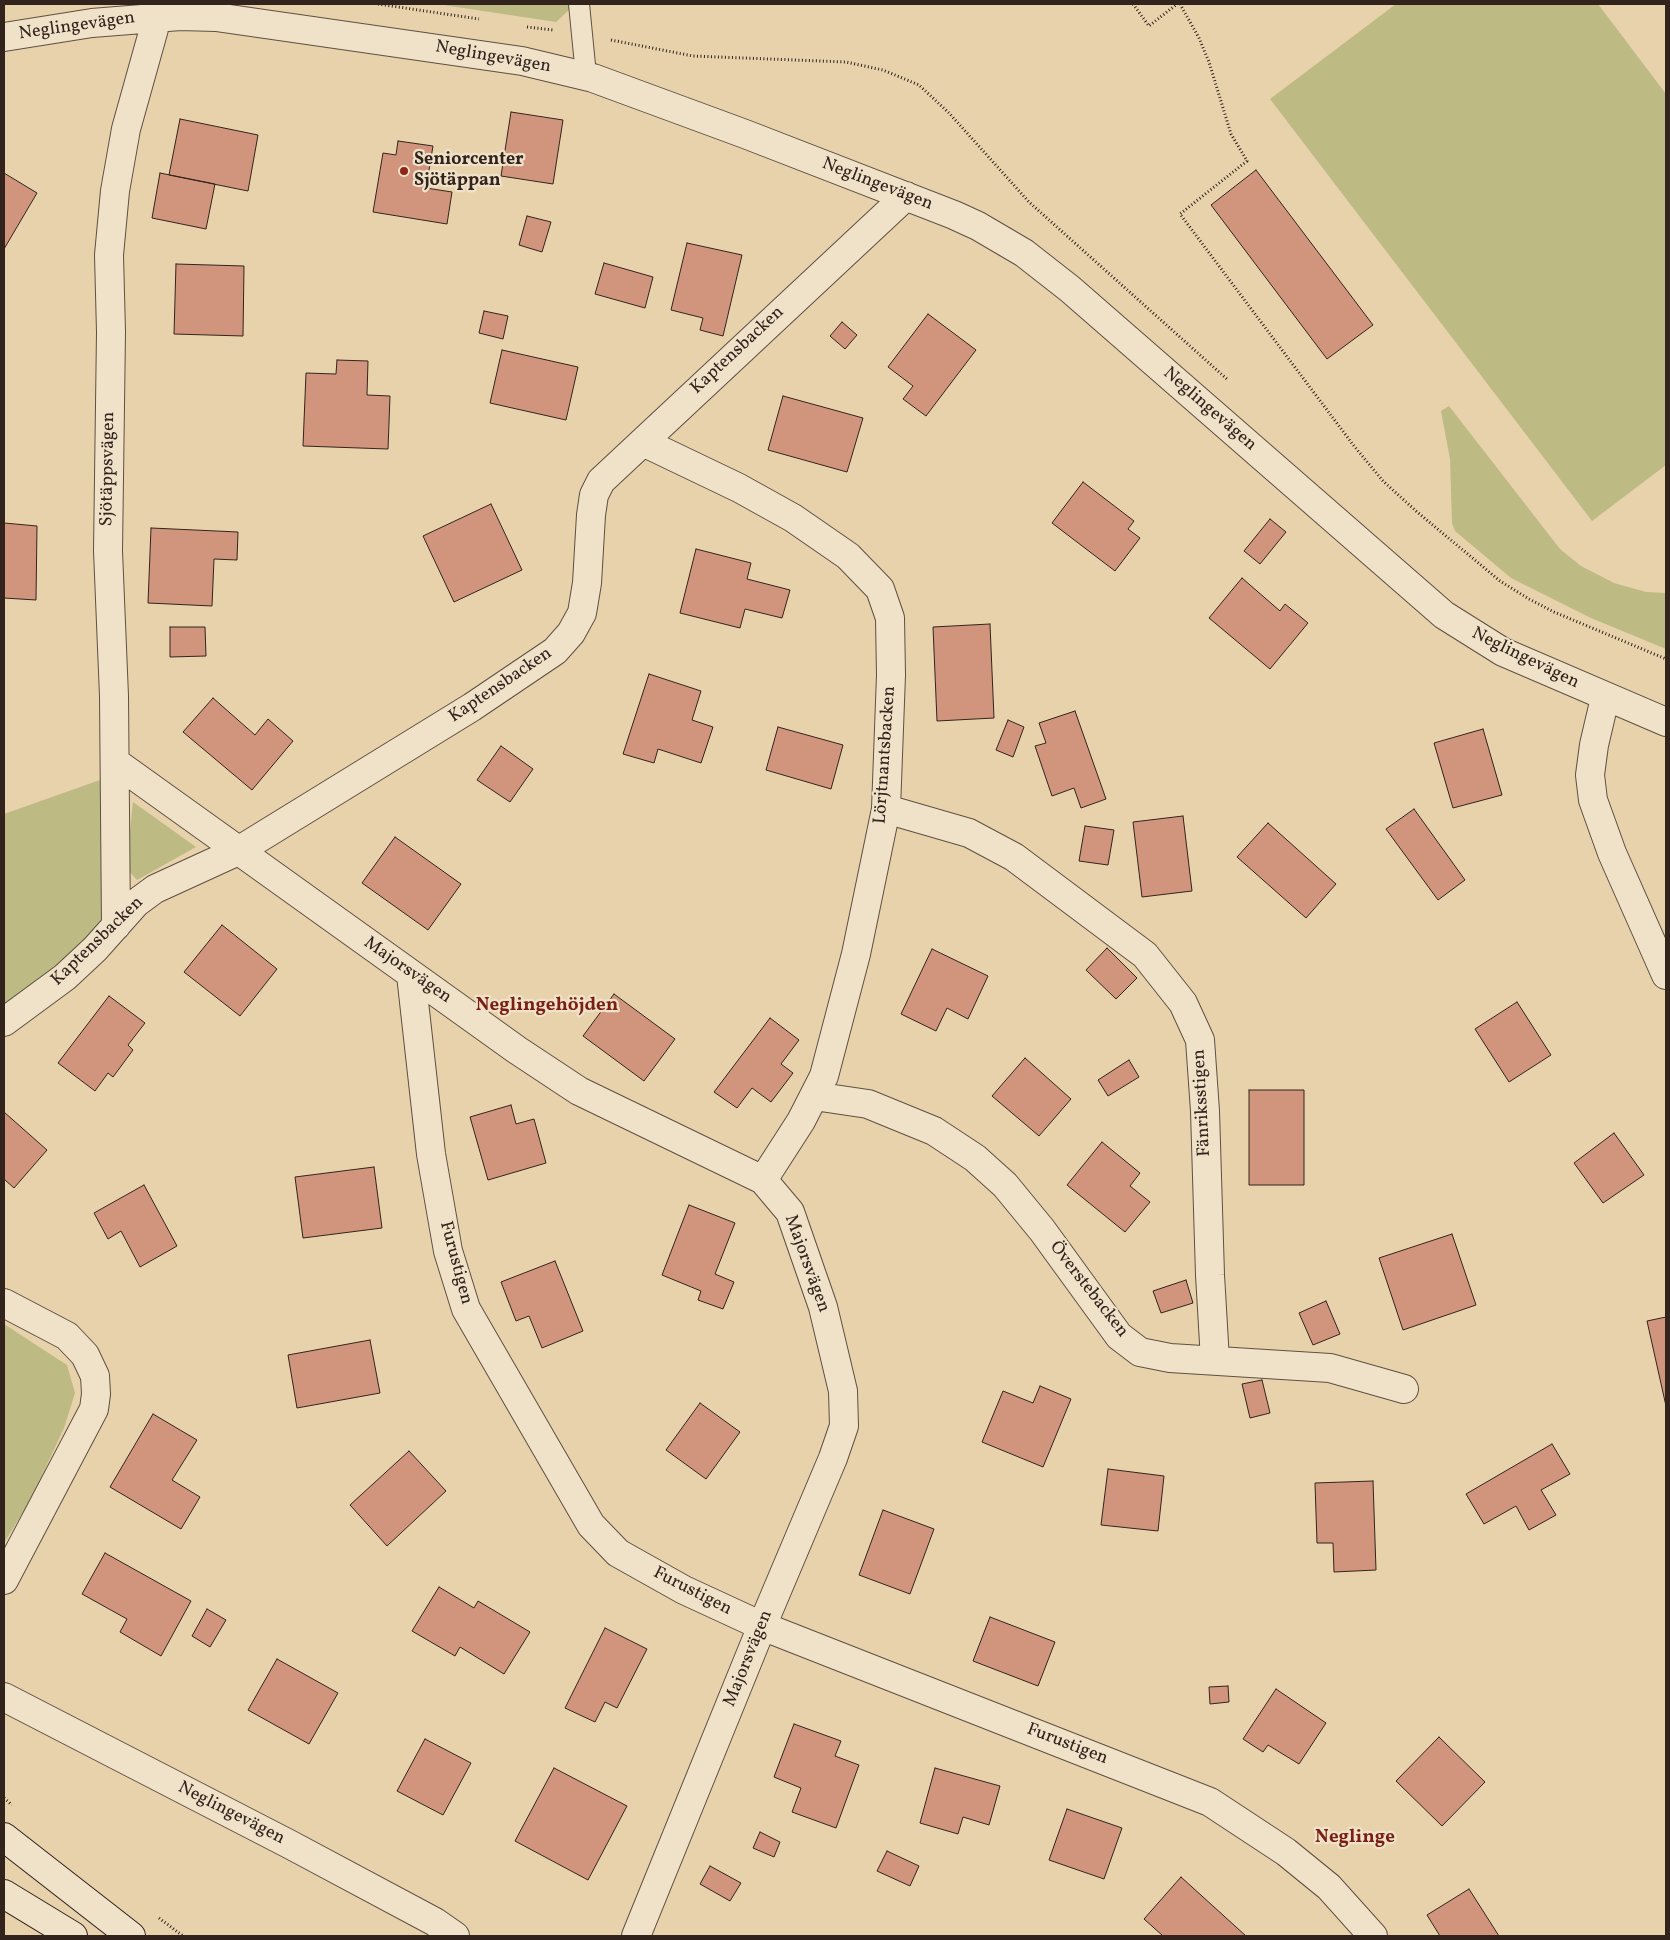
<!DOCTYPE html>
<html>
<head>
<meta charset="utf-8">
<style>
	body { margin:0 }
	#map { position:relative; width:1670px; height:1940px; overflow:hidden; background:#e7d2ac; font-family:Vollkorn,serif }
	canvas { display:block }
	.frame { position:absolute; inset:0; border:5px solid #32241d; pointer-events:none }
</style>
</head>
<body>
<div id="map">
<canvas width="1670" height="1940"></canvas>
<div class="frame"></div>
</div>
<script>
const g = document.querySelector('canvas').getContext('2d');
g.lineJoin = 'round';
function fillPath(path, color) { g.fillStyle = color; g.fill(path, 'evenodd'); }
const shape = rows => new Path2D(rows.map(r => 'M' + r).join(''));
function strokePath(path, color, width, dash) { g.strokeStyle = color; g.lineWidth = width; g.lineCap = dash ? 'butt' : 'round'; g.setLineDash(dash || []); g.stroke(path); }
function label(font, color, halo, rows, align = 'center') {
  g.font = font + ' Vollkorn,serif'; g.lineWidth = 4.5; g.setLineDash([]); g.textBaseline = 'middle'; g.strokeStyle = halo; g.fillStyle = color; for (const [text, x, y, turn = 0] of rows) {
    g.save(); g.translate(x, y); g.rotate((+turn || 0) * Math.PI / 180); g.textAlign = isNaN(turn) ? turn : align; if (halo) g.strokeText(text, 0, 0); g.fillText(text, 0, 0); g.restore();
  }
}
fillPath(shape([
	[437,4,569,4,570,9,556,22],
	[1396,4,1598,4,1666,94,1666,465,1592,521,1270,99],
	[1449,406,1560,549,1581,566,1614,583,1646,592,1666,593,1666,649,1591,618,1511,578,1455,531,1452,523,1450,459,1441,411],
	[100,780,106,915,94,935,40,980,4,1004,4,814],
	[133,802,196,847,137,880,126,868],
	[4,1324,67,1365,75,1393,64,1428,31,1499,4,1543]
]), '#bdba84');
const building = shape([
	[511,112,563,120,553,184,501,176,511,112],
	[180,119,258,135,248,191,169,175,180,119],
	[398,141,433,146,426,188,452,192,447,224,373,212,383,153,396,155,398,141],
	[1256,170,1373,325,1327,359,1211,205,1256,170],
	[4,173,37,193,4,249,4,173],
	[160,173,215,184,206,229,152,218,160,173],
	[527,216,551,222,542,252,519,245,527,216],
	[687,243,742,255,723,336,700,330,703,318,671,310,687,243],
	[604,263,653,277,645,308,595,294,604,263],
	[176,264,244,266,243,336,174,334,176,264],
	[484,311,508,316,503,339,479,333,484,311],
	[928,314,976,350,926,416,903,399,913,386,888,367,928,314],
	[842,322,857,335,845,349,830,336,842,322],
	[502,350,578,367,566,420,490,403,502,350],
	[337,360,368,361,367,395,390,396,388,449,303,446,306,373,336,374,337,360],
	[783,396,863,418,847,472,768,450,783,396],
	[1083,482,1134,521,1128,529,1140,538,1115,571,1052,523,1083,482],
	[491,504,522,570,454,602,423,536,491,504],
	[1270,519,1286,532,1260,564,1244,551,1270,519],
	[4,523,37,526,36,600,4,598,4,523],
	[151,528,238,532,237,560,214,559,212,606,148,603,151,528],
	[696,549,751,563,747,579,790,590,782,618,745,609,740,628,680,613,696,549],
	[1242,578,1280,611,1285,604,1308,623,1270,669,1209,618,1242,578],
	[990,624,994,718,937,721,933,627,990,624],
	[170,627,205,627,206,656,170,657,170,627],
	[649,674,701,691,692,720,713,727,701,763,658,749,654,763,623,754,649,674],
	[213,698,255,735,268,719,293,741,252,790,183,732,213,698],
	[1075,711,1106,799,1081,808,1074,788,1052,796,1035,746,1046,743,1039,723,1075,711],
	[1008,720,1024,727,1013,757,996,750,1008,720],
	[778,727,843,745,831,789,766,770,778,727],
	[1483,729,1502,795,1453,808,1434,743,1483,729],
	[501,746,533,769,510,802,477,780,501,746],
	[1414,809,1465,880,1438,900,1386,829,1414,809],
	[1183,816,1192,891,1142,897,1133,822,1183,816],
	[1268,823,1336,884,1306,918,1237,857,1268,823],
	[1085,826,1114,830,1108,865,1079,861,1085,826],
	[395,837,461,884,428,930,362,883,395,837],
	[222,925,277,969,240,1016,184,972,222,925],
	[1107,948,1137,978,1116,999,1086,970,1107,948],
	[932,949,988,976,968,1019,947,1008,936,1031,901,1014,932,949],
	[614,994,675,1039,644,1081,583,1036,614,994],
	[109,996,145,1023,128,1045,133,1050,113,1077,108,1073,95,1091,58,1063,109,996],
	[1517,1002,1551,1055,1509,1082,1475,1029,1517,1002],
	[770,1018,799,1040,781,1064,793,1073,771,1102,752,1088,737,1108,714,1092,770,1018],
	[1025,1058,1071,1099,1039,1136,992,1096,1025,1058],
	[1129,1060,1139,1077,1108,1096,1098,1080,1129,1060],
	[1249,1090,1304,1090,1304,1185,1249,1185,1249,1090],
	[511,1105,516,1124,534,1119,546,1163,488,1180,470,1117,511,1105],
	[4,1112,47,1150,14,1188,4,1179,4,1112],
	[1614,1133,1644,1175,1603,1203,1574,1163,1614,1133],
	[1102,1142,1140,1173,1130,1186,1150,1202,1125,1232,1067,1185,1102,1142],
	[374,1167,382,1228,303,1238,295,1177,374,1167],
	[144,1185,177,1246,140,1267,121,1231,108,1239,94,1213,144,1185],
	[689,1205,735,1223,715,1274,734,1282,723,1309,698,1300,701,1291,662,1275,689,1205],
	[1452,1234,1476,1305,1403,1330,1379,1258,1452,1234],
	[555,1261,583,1331,542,1348,529,1316,516,1321,501,1282,555,1261],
	[1186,1280,1193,1303,1161,1313,1153,1291,1186,1280],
	[1326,1301,1340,1334,1313,1345,1299,1313,1326,1301],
	[1666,1317,1666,1406,1647,1321,1666,1317],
	[370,1340,380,1393,297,1408,288,1355,370,1340],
	[1262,1380,1270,1413,1250,1418,1242,1384,1262,1380],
	[1040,1386,1071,1399,1043,1467,982,1442,1003,1391,1033,1403,1040,1386],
	[700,1403,740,1432,706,1479,666,1450,700,1403],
	[153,1414,197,1440,172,1480,200,1497,181,1529,110,1487,153,1414],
	[1552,1444,1570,1474,1541,1490,1556,1515,1529,1530,1516,1506,1484,1524,1466,1494,1552,1444],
	[409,1451,446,1491,387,1546,350,1505,409,1451],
	[1108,1469,1164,1476,1158,1531,1101,1525,1108,1469],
	[1373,1481,1376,1570,1334,1572,1333,1543,1317,1543,1315,1483,1373,1481],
	[883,1510,934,1529,910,1594,859,1575,883,1510],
	[105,1553,191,1601,161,1656,120,1632,127,1619,82,1594,105,1553],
	[439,1587,474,1608,478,1601,530,1632,504,1674,460,1647,455,1656,412,1631,439,1587],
	[207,1609,226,1620,210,1647,192,1636,207,1609],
	[990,1617,1055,1642,1038,1686,973,1661,990,1617],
	[605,1628,647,1649,617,1708,605,1702,595,1722,565,1708,605,1628],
	[277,1659,338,1693,309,1744,248,1710,277,1659],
	[1228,1686,1229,1702,1210,1704,1209,1687,1228,1686],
	[1276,1689,1326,1723,1299,1764,1268,1745,1263,1752,1243,1739,1276,1689],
	[794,1724,841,1741,835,1756,859,1765,836,1828,792,1812,801,1788,774,1777,794,1724],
	[1439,1737,1485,1782,1442,1826,1396,1781,1439,1737],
	[425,1739,471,1763,443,1815,397,1791,425,1739],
	[554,1768,627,1806,588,1880,515,1841,554,1768],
	[935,1768,1000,1786,989,1825,963,1817,958,1834,920,1823,935,1768],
	[1067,1809,1122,1828,1104,1879,1049,1860,1067,1809],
	[760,1832,780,1842,774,1857,753,1848,760,1832],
	[887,1851,919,1866,910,1886,877,1871,887,1851],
	[710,1866,741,1883,730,1901,700,1884,710,1866],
	[1181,1877,1246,1936,1163,1936,1144,1919,1181,1877],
	[1469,1889,1499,1936,1440,1936,1427,1915,1469,1889]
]);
fillPath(building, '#d1947d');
strokePath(building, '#32241d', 1);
const service = shape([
	[579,4,586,75]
]);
const minor = shape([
	[4,37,92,23,180,16,216,17,522,61,593,78,745,134,954,215,978,226,1024,253,1070,289,1444,615,1503,652,1666,722],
	[643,442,739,488,793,518,848,556,880,589,890,618,891,675,886,809,856,954,824,1076,801,1121,763,1180],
	[1605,698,1594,745,1590,775,1593,800,1612,853,1666,975],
	[115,762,517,1050,579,1091,763,1180,790,1212,823,1307,843,1391,844,1426,833,1458,762,1626,636,1936],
	[886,809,969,833,1014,857,1145,955,1183,1003,1200,1040,1205,1111,1210,1275,1215,1360],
	[116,926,114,696,108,551,111,332,109,255,115,191,126,129,157,18],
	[411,975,431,1154,448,1251,466,1309,591,1525,618,1553,684,1590,762,1626,1210,1802,1286,1852,1329,1887,1373,1936],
	[4,1022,65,977,95,949,136,903,155,889,238,851,472,707,555,651,571,633,582,613,587,583,591,515,594,495,601,481,906,196],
	[814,1096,868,1104,934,1131,975,1158,1005,1185,1042,1230,1119,1336,1140,1352,1170,1358,1330,1368,1404,1389],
	[4,1303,67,1336,85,1355,95,1376,96,1394,94,1409,4,1580],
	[4,1697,289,1844,435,1922,455,1936]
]);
const secondary = shape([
	[4,1837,131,1936],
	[4,1894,73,1936]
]);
strokePath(service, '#5f5041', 22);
strokePath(minor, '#5f5041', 30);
strokePath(secondary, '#32241d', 30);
strokePath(shape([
	[378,4,479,19],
	[1133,4,1149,26,1177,4],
	[1180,4,1199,38,1209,62,1231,134,1247,161,1180,214,1354,446,1383,481,1416,511,1500,581,1529,599,1554,612,1666,659],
	[527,27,553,30],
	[611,40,693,56,846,62,883,70,919,85,949,113,1029,202,1228,380],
	[4,1798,12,1805],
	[159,1918,183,1936]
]), '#32241d', 3, [1, 2.5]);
strokePath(service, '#efe2c9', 20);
strokePath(minor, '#efe2c9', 28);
strokePath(secondary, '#efe2c9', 28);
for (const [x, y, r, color] of [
	[404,171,5,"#8f2418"]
]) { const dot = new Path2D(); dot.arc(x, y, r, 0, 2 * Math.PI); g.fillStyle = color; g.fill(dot); strokePath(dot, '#efe2c9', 2); }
label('18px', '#32241d', '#efe2c9', [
	["Neglingevägen",77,27,-8],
	["Neglingevägen",493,58,10],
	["Neglingevägen",877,185,21],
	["Kaptensbacken",738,351,-43],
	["Neglingevägen",1209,410,41],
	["Sjötäppsvägen",109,469,-89],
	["Neglingevägen",1525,659,26],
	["Kaptensbacken",501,686,-34],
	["Lörjtnantsbacken",886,755,-86],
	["Kaptensbacken",98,942,-44],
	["Majorsvägen",407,971,35],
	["Fänriksstigen",1203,1103,-93],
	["Furustigen",455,1263,75],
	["Majorsvägen",806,1264,70],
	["Överstebacken",1088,1290,52],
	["Furustigen",692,1592,27],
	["Majorsvägen",749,1659,-68],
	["Furustigen",1067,1745,21],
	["Neglingevägen",231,1814,27]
]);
label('bold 18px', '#32241d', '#efe2c9', [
	["Seniorcenter",414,161],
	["Sjötäppan",414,182]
], 'left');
label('bold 19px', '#7a1f14', '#efe2c9', [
	["Neglingehöjden",547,1007],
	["Neglinge",1355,1839]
]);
</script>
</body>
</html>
